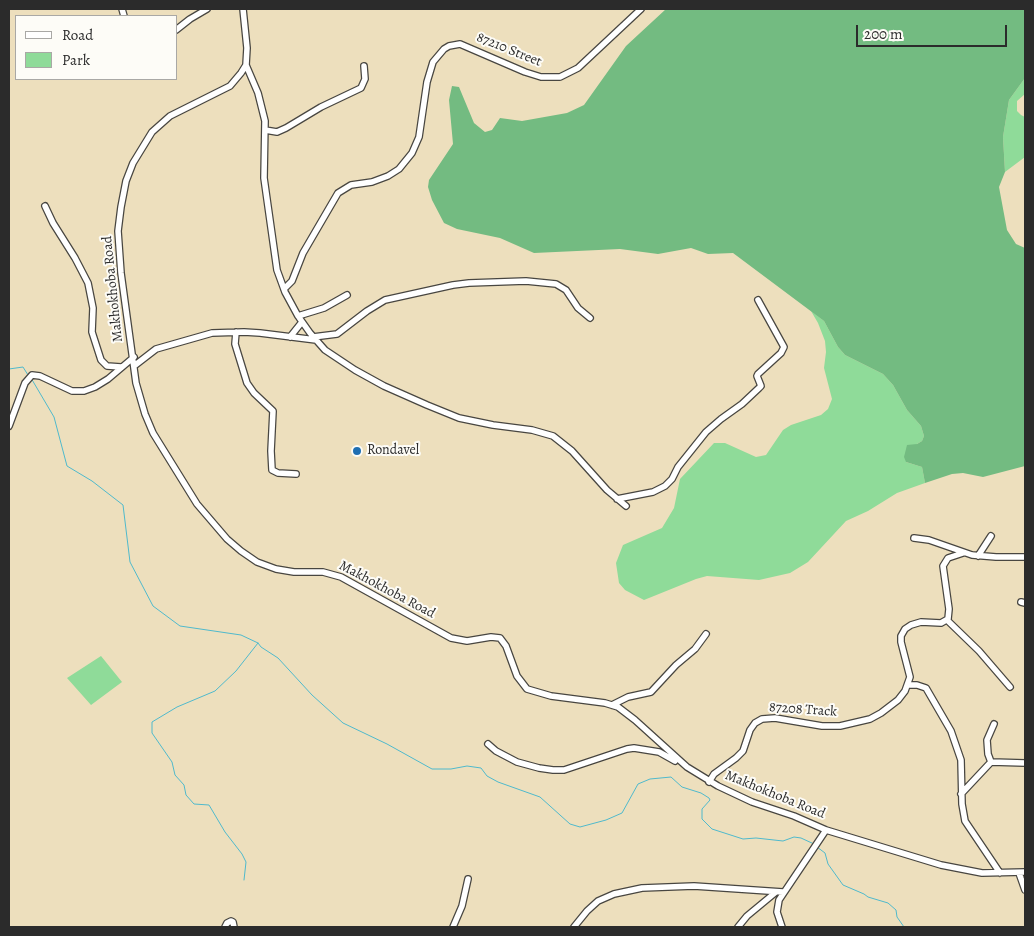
<!DOCTYPE html>
<html>
<head>
<meta charset="utf-8">
<style>
	body { margin:0 }
	#map { position:relative; width:1034px; height:936px; overflow:hidden; background:#eddfbd; font-family:Alegreya,serif }
	canvas { display:block }
	.frame { position:absolute; inset:0; border:10px solid #2b2b2b; pointer-events:none }
	.legend { position:absolute; left:15px; top:15px; width:162px; height:65px; box-sizing:border-box; background:#fdfcf7; border:1px solid #a9a8a5; margin:0; padding:6px 9px; list-style:none; font-size:15px; color:#2b2b2b }
	.legend li { display:flex; align-items:center; gap:10px; height:25px }
	.legend b { width:25px; border:1px solid #a9a8a5 }
	.scale { position:absolute; left:856px; top:25px; width:151px; height:22px; box-sizing:border-box; border:2px solid #2b2b2b; border-top:0; padding-left:6px; font-size:15px; line-height:18px; white-space:nowrap; color:#2b2b2b; -webkit-text-stroke:4px #fdfcf7; paint-order:stroke }
</style>
</head>
<body>
<div id="map">
<canvas width="1034" height="936"></canvas>
<div class="frame"></div>
<ul class="legend">
<li><b style="height:6px;background:#fff"></b>Road</li>
<li><b style="height:14px;background:#8fdb99"></b>Park</li>
</ul>
<div class="scale">200 m</div>
</div>
<script>
const g = document.querySelector('canvas').getContext('2d');
g.lineJoin = 'round';
function fillPath(path, color) { g.fillStyle = color; g.fill(path, 'evenodd'); }
const shape = rows => new Path2D(rows.map(r => 'M' + r).join(''));
function strokePath(path, color, width, dash) { g.strokeStyle = color; g.lineWidth = width; g.lineCap = dash ? 'butt' : 'round'; g.setLineDash(dash || []); g.stroke(path); }
function label(font, color, halo, rows, align = 'center') {
  g.font = font + ' Alegreya,serif'; g.lineWidth = 4; g.setLineDash([]); g.textBaseline = 'middle'; g.strokeStyle = halo; g.fillStyle = color; for (const [text, x, y, turn = 0] of rows) {
    g.save(); g.translate(x, y); g.rotate((+turn || 0) * Math.PI / 180); g.textAlign = isNaN(turn) ? turn : align; if (halo) g.strokeText(text, 0, 0); g.fillText(text, 0, 0); g.restore();
  }
}
fillPath(shape([
	[1025,78,1025,94,1017,101,1017,111,1021,115,1025,117,1025,157,1005,172,1003,137,1009,100],
	[811,311,824,321,838,347,845,355,883,374,893,385,907,410,921,426,924,436,922,441,917,444,906,462,922,467,925,483,897,493,868,511,846,521,808,562,790,573,759,580,707,576,696,579,644,600,625,590,619,583,616,563,623,545,662,528,674,508,680,479,714,443,725,443,756,457,766,455,783,430,791,425,821,415,828,409,832,399,824,368,826,352,825,341,818,323],
	[101,656,122,682,91,705,67,678]
]), '#8fdb99');
fillPath(shape([
	[666,9,1025,9,1025,78,1009,100,1003,137,1005,172,999,187,1007,230,1016,244,1025,248,1025,466,983,477,963,473,952,474,925,483,922,467,906,462,904,457,907,445,917,444,922,441,924,436,921,426,907,410,893,385,883,374,845,355,838,347,824,321,733,253,708,254,691,248,658,254,620,249,534,253,500,238,457,229,444,223,432,200,428,187,429,180,453,144,449,100,452,86,459,87,474,123,485,132,492,130,500,118,522,121,567,113,584,105,626,46]
]), '#73bb81');
strokePath(shape([
	[9,369,23,367,28,375],
	[31,378,54,417,67,466,92,481,123,505,130,562,153,606,180,626,241,635,258,643,261,647,278,658,312,695,343,723,387,744,432,769,451,769,467,766,481,768,487,776,498,782,540,797,570,824,580,827,606,820,622,813,638,784,650,779,671,777,682,787,701,793,709,798,710,800,702,809,702,819,712,829,743,839,756,838,783,841,794,837,801,838,814,844],
	[817,847,825,853,828,864,843,885,864,894,868,897,888,903,896,910,897,917,904,927],
	[244,880,246,862,242,854,225,832,209,805,194,804,186,795,184,785,175,775,172,762,152,733,152,722,177,707,215,691,236,671,258,643]
]), '#4fb9cc', 1);
const minor = shape([
	[122,9,124,16],
	[243,9,247,48,246,65,258,93,265,121,264,178,277,270,285,292,298,316,310,333,325,350,355,370,384,386,427,405,459,418,493,425,532,430,553,436,572,451,607,490,626,506],
	[176,30,190,19,207,9],
	[246,65,241,73,230,86,170,116,152,132,133,163,126,181,121,207,118,231,121,273,136,383,145,414,153,433,197,504,227,539,241,551,257,562,276,569,294,572,323,572,341,577,451,638,467,641,491,637,500,638,506,646,517,676,527,689,551,696,605,703,618,707,635,720,687,767,718,786,752,802,794,816,826,830,941,865,982,873,1025,872],
	[265,130,277,132,286,128,321,107,361,88,365,79,364,66],
	[45,206,53,223,75,258,88,283,93,308,92,332,101,360,107,366,121,367],
	[284,289,292,281,303,253,338,193,351,185,372,182,388,176,399,169,412,153,419,137,427,82,433,62,444,49,449,46,460,44,525,72,541,77,560,77,578,68,641,9],
	[298,316,324,308,347,295],
	[236,332,235,344,247,383,254,393,273,411,271,451,272,470,278,473,296,474],
	[290,337,302,322],
	[313,337,337,334,367,311,385,300,453,285,469,283,526,281,556,284,566,290,578,308,590,318],
	[134,366,156,349,212,333,244,332,260,333,316,340],
	[9,426,25,383,32,375,40,376,72,391,84,391,95,387,108,379,134,357],
	[617,499,653,492,665,486,672,479,678,467,706,432,721,419,742,404,759,388,761,386,757,376,758,374,781,353,784,347,758,300],
	[914,538,929,540,972,555,996,557,1025,557],
	[978,556,991,536],
	[1021,602,1025,603],
	[947,620,979,651,1010,687],
	[908,685,917,685,926,688,951,731,961,760,962,804,965,821,1000,873],
	[612,705,628,697,651,692,676,665,695,649,706,634],
	[488,744,496,751,517,762,539,768,553,770,564,770,627,749,634,748,659,752,675,761],
	[991,762,988,754,987,740,994,724],
	[709,782,714,774,736,758,743,751,750,730,755,723,762,719,775,718,822,726,840,726,870,719,881,713,898,700,905,691,910,677,901,642,901,636,905,629,911,625,921,622,941,623,948,619,949,609,943,566,948,558,963,553],
	[961,794,991,762,1025,763],
	[1019,873,1025,890],
	[225,927,227,923,231,921,233,922,234,927],
	[453,927,462,906,468,879],
	[574,927,587,911,598,901,614,894,642,888,694,886,783,892],
	[738,927,747,916,776,892],
	[782,927,777,912,779,900,826,830]
]);
strokePath(minor, '#484641', 8);
strokePath(minor, '#fff', 5.5);
for (const [x, y, r, color] of [
	[357,451,5,"#1f6fb2"]
]) { const dot = new Path2D(); dot.arc(x, y, r, 0, 2 * Math.PI); g.fillStyle = color; g.fill(dot); strokePath(dot, '#fdfcf7', 2); }
label('14px', '#2b2b2b', '#fdfcf7', [
	["87210 Street",509,50,22],
	["Makhokhoba Road",113,289,-96],
	["Makhokhoba Road",387,590,28],
	["87208 Track",803,710,4],
	["Makhokhoba Road",775,795,22]
]);
label('14px', '#2b2b2b', '#fdfcf7', [
	["Rondavel",367,451]
], 'left');
</script>
</body>
</html>
